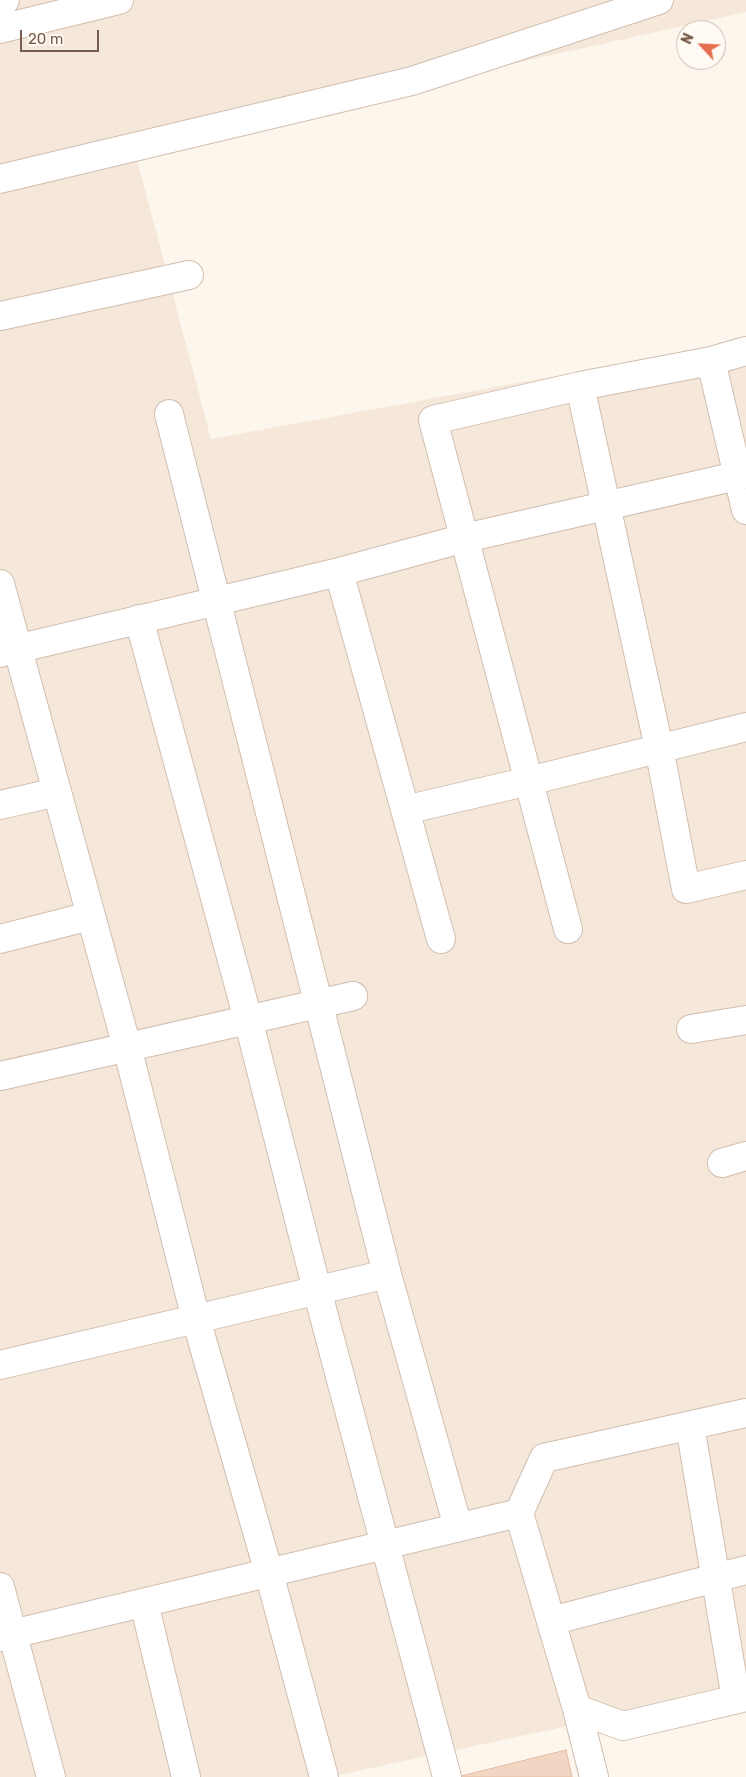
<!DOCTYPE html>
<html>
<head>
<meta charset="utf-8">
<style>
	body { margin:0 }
	#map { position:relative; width:746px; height:1777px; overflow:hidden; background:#fdf6ec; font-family:Rubik,sans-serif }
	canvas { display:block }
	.north { position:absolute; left:676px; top:20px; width:50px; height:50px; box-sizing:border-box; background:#fffaf3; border:1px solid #cabbb1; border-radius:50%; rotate:295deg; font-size:14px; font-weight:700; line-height:20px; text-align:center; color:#7a5c4d }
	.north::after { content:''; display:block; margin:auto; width:18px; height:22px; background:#e76f51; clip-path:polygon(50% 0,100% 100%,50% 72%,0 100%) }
	.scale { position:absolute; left:20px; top:30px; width:79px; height:22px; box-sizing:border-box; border:2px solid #7a5c4d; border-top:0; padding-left:6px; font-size:15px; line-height:18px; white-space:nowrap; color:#7a5c4d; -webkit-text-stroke:4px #fffaf3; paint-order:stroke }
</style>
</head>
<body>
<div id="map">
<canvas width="746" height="1777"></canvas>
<div class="north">N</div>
<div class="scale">20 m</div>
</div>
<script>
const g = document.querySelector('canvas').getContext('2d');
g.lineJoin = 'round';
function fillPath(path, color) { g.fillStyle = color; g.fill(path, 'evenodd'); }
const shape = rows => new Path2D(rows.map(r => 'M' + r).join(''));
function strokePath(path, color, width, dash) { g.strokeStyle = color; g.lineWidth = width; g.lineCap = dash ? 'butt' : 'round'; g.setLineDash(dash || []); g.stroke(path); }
fillPath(shape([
	[0,0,746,0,746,12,134,148,211,439,746,341,746,1688,329,1777,0,1777]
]), '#f5e8da');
const building = shape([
	[566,1750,572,1777,457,1777,566,1750]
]);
fillPath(building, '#f3d5c3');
strokePath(building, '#e6bba3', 1);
const street = shape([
	[0,7,5,0],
	[0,29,119,0],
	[0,179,412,81,659,0],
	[0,316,189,275],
	[711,361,746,510],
	[580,386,659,748,686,889,746,875],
	[169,414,387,1274,458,1527],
	[339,572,441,939],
	[0,584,127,1047,196,1319,269,1573,324,1777],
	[139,619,248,1019,317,1290,447,1777],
	[0,653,339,572,465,538,746,474],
	[0,805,57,792],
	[405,810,529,781,746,727],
	[568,929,433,420,580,386,711,361,746,351],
	[0,939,90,916],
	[691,1029,746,1020],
	[0,1076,353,996],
	[722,1163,746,1156],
	[0,1365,387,1274],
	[690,1426,736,1699],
	[519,1513,577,1709,623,1726,746,1697],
	[0,1587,51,1777],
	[144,1603,186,1777],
	[551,1621,746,1570],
	[0,1637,519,1513,544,1458,746,1413],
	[577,1709,594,1777]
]);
strokePath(street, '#d1beb0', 30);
strokePath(street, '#fff', 28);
</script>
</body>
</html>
